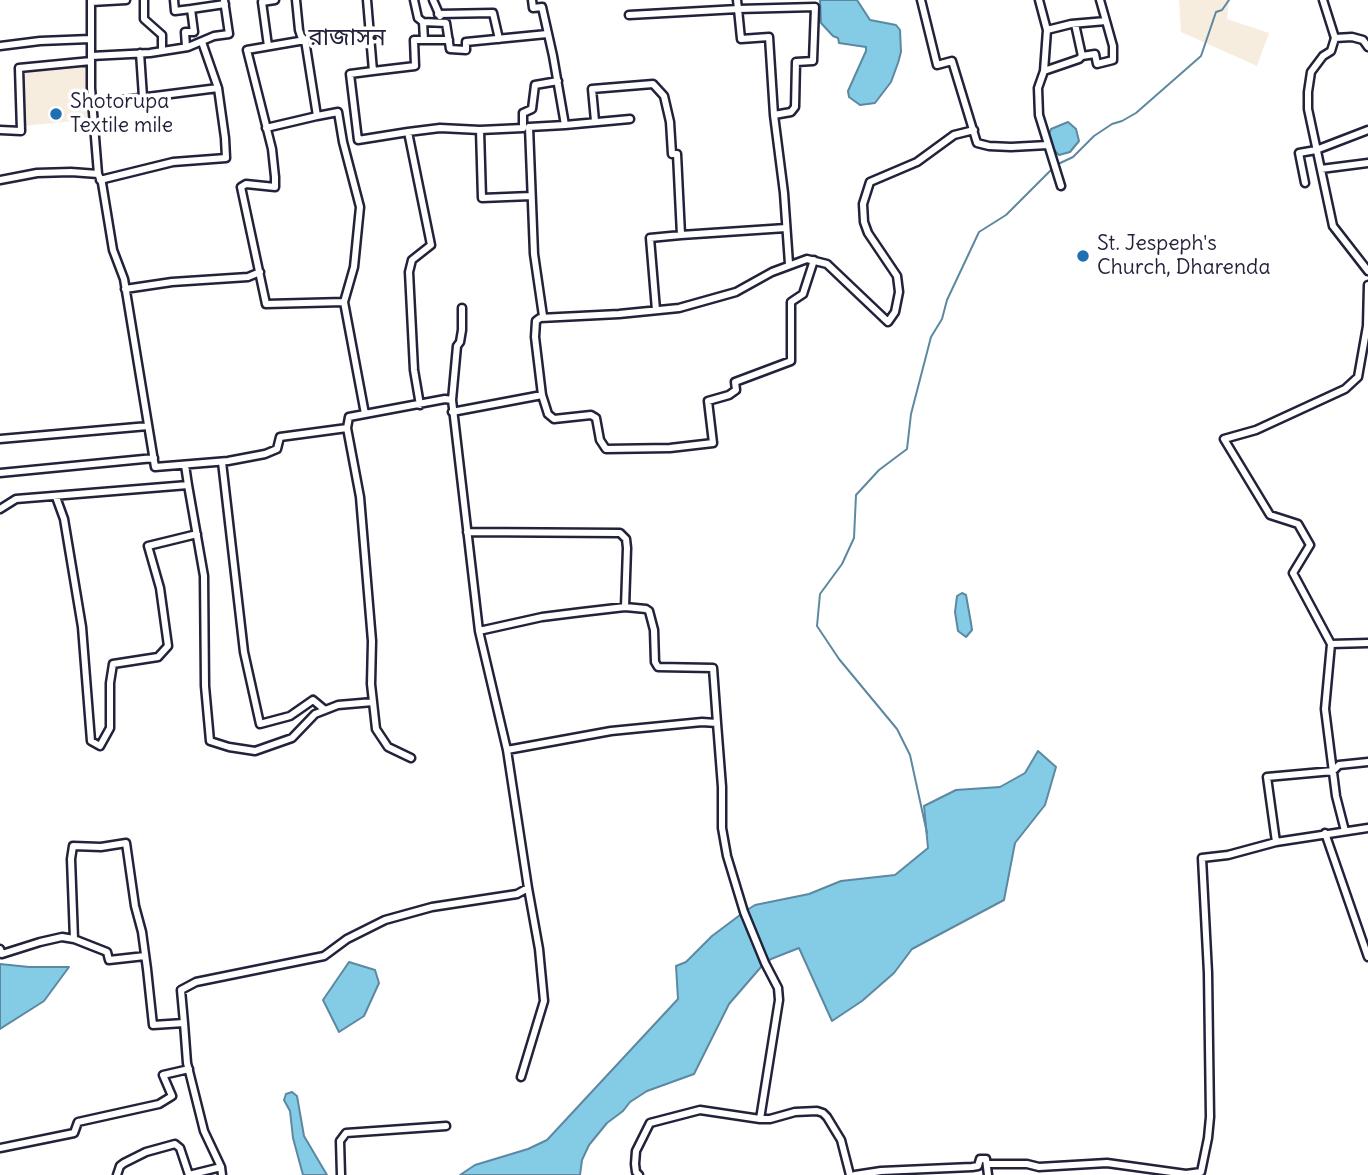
<!DOCTYPE html>
<html>
<head>
<meta charset="utf-8">
<style>
	body { margin:0 }
	canvas { display:block; background:#fff }
</style>
</head>
<body>
<canvas width="1368" height="1175"></canvas>
<script>
const g = document.querySelector('canvas').getContext('2d');
g.lineJoin = 'round';
function fillPath(path, color) { g.fillStyle = color; g.fill(path, 'evenodd'); }
const shape = rows => new Path2D(rows.map(r => 'M' + r).join(''));
function strokePath(path, color, width, dash) { g.strokeStyle = color; g.lineWidth = width; g.lineCap = dash ? 'butt' : 'round'; g.setLineDash(dash || []); g.stroke(path); }
function label(font, color, halo, rows, align = 'center') {
  g.font = font + ' Delius,"Noto Sans Bengali",sans-serif'; g.lineWidth = 7; g.setLineDash([]); g.textBaseline = 'middle'; g.strokeStyle = halo; g.fillStyle = color; for (const [text, x, y, turn = 0] of rows) {
    g.save(); g.translate(x, y); g.rotate((+turn || 0) * Math.PI / 180); g.textAlign = isNaN(turn) ? turn : align; if (halo) g.strokeText(text, 0, 0); g.fillText(text, 0, 0); g.restore();
  }
}
fillPath(shape([
	[1179,0,1229,0,1227,19,1269,33,1257,66,1181,32],
	[89,64,92,119,24,126,20,69]
]), '#f6eddf');
const water = shape([
	[820,0,857,0,870,20,896,25,900,30,901,52,898,63,891,82,875,103,860,105,849,97,848,91,866,51,866,47,839,43,838,38,833,36,821,23,820,0],
	[1068,122,1076,129,1079,141,1070,152,1059,155,1053,149,1049,134,1051,129,1068,122],
	[962,593,966,595,971,623,972,630,966,637,958,631,955,612,957,596,962,593],
	[1038,751,1056,767,1045,805,1015,843,1004,900,912,949,894,973,862,1001,832,1021,799,948,771,959,761,967,729,1004,694,1074,647,1091,630,1102,623,1111,607,1123,589,1145,582,1160,580,1175,460,1175,475,1165,528,1149,547,1140,678,999,676,966,686,962,712,936,744,912,755,905,809,894,841,881,895,875,928,848,924,806,956,790,1000,787,1025,773,1038,751],
	[349,962,375,970,379,983,364,1016,339,1032,323,1000,349,962],
	[0,964,29,967,69,967,44,1001,0,1029,0,964],
	[292,1092,297,1096,304,1136,327,1175,303,1175,293,1138,290,1111,284,1100,286,1094,292,1092]
]);
fillPath(water, '#84cce5');
strokePath(water, '#5d88a1', 2);
strokePath(shape([
	[927,833,910,755,897,729,839,659,817,626,820,594,842,564,854,538,856,495,879,470,907,449,911,414,931,337,942,319,947,300,979,232,1006,215,1056,165,1073,157,1094,136,1112,124,1122,121,1136,113,1201,56,1216,12,1222,10,1229,0]
]), '#5d88a1', 2);
const minor = shape([
	[91,0,91,88,98,174],
	[144,0,144,19,162,35,162,51],
	[174,0,175,11,191,9,194,32,185,32,186,47],
	[296,0,299,30,301,36,305,40],
	[367,0,373,71,350,74,358,140,408,132,431,245,412,260,409,272,414,370,420,405],
	[414,0,418,18,423,22,446,23,450,49,466,50,466,42,547,34],
	[433,0,440,16],
	[532,0,533,8,542,7,553,56,565,125,529,127,534,254,543,316],
	[737,0,738,9,815,7,813,61,796,62,795,107,791,112,774,115,784,193,789,264],
	[921,0,937,65,952,61,977,143,989,146,1011,147,1048,145],
	[1039,0,1047,30,1044,71,1038,88,1039,115,1061,186],
	[1323,0,1335,38,1331,51,1323,56,1311,72,1308,92,1308,109,1333,226,1368,271],
	[91,2,126,0],
	[191,9,225,4],
	[438,14,493,13,499,39],
	[629,15,738,9,741,39,769,37,774,115],
	[423,22,424,40],
	[1075,24,1082,56],
	[1047,30,1071,24,1106,21,1100,0],
	[1335,38,1352,37,1363,40,1368,47],
	[202,42,218,88],
	[0,46,40,41,90,39],
	[268,46,262,2,275,0],
	[140,53,143,97],
	[91,56,150,53,188,47,214,36,229,34,224,0],
	[373,71,415,66,414,40,449,40],
	[1044,71,1079,59,1082,56,1095,54,1097,64,1113,60,1113,46,1106,21],
	[92,104,218,88,225,138,226,158,173,162,100,180],
	[595,121,592,89,653,84,664,96,670,122,672,154,677,154,681,235,786,228],
	[565,125,630,119],
	[266,128,317,116],
	[0,130,21,131,19,68,91,61],
	[408,132,440,128,480,130],
	[1321,169,1368,163],
	[0,180,37,173,71,172,98,174,102,183,113,250,124,279,155,467,228,461,265,454,277,449,280,437,347,428,360,497,372,641,371,684,376,729,388,747,411,758],
	[1305,183,1299,153,1316,150,1368,130],
	[531,196,482,198,480,130,523,128,523,113,532,109,535,85,558,81],
	[125,289,172,282,248,277,260,272],
	[344,302,354,267,360,207,343,142,338,112,317,116,305,40,247,50,272,149,275,177,275,187,246,184,241,187,266,304,344,302,365,414],
	[656,310,650,238,681,235],
	[542,395,535,337,536,321,540,318,619,314,679,308,736,292,772,272,807,259,827,264,888,322,895,312,899,292,897,276,868,233,864,222,863,204,870,182,917,162,954,135,974,130],
	[452,400,457,346,460,342,462,330,462,308],
	[452,412,542,395,548,414,554,419,591,415,596,418,600,440,606,449,670,448,713,443,708,401,729,395,736,390,735,382,791,361,791,302,803,294,814,260],
	[0,439,148,426],
	[222,462,244,652,260,724,290,716,313,700,325,710],
	[185,465,188,485],
	[0,473,154,458],
	[56,497,64,519,82,627,91,741,100,746,110,728,110,683,113,664,158,657,168,646,160,588,148,546,197,534],
	[0,509,16,499,188,485,204,576,205,686,210,741,229,747,255,751,292,738,315,714,338,705,373,702],
	[467,532,620,533,626,539,627,548,625,607],
	[479,631,542,617,582,612,625,607,646,609,649,611,654,630,655,662,658,667,713,668,717,723],
	[1331,644,1368,643],
	[507,750,611,731,702,722,717,723,722,787,722,828,727,856,744,912,765,963,778,988,779,1000,760,1119,700,1110,650,1123,636,1151,635,1164,636,1172,639,1175],
	[1345,831,1336,796,1325,709,1331,644,1293,573,1310,545,1298,524,1270,515,1224,439,1256,430,1345,389,1358,377,1367,326,1368,285],
	[1325,833,1368,957],
	[1276,842,1267,777,1333,771,1339,765,1368,762],
	[74,939,107,952,109,960,145,956],
	[0,949,2,954,40,942,62,937,74,939,71,859,73,846,101,847,126,843,135,906,142,932,147,969,153,1025,184,1023,187,1063,204,1131,221,1167,222,1175],
	[184,1023,181,990,196,982,324,956,347,939,385,920,432,907,517,894,528,888,507,750,479,631,452,400,445,399,349,417,347,428],
	[521,1077,544,1001,539,949,528,888],
	[760,1119,770,1119,795,1112,817,1111,823,1113,827,1117,841,1140,850,1175],
	[0,1148,74,1133,78,1122,159,1104,172,1096,163,1075,189,1069],
	[988,1164,1027,1164,1039,1167,1107,1163,1186,1174,1201,1172,1208,1138,1210,1117,1208,973,1202,858,1228,855,1276,842,1368,828],
	[117,1175,120,1166,124,1163,146,1152,175,1144,180,1148,189,1175,221,1167],
	[341,1175,340,1141,346,1133,446,1126],
	[855,1175,881,1171,972,1167,978,1166,980,1159,986,1159,988,1175]
]);
strokePath(minor, '#22223b', 11);
strokePath(minor, '#fff', 6);
for (const [x, y, r, color] of [
	[56,114,7,"#1f6fb2"],
	[1083,256,7,"#1f6fb2"]
]) { const dot = new Path2D(); dot.arc(x, y, r, 0, 2 * Math.PI); g.fillStyle = color; g.fill(dot); strokePath(dot, '#fff', 2.5); }
label('21px', '#22223b', '#fff', [
	["Shotorupa",70,102],
	["Textile mile",70,126],
	["St. Jespeph's",1097,244],
	["Church, Dharenda",1097,268]
], 'left');
label('24px', '#22223b', '#fff', [
	["রাজাসন",347,38]
]);
</script>
</body>
</html>
